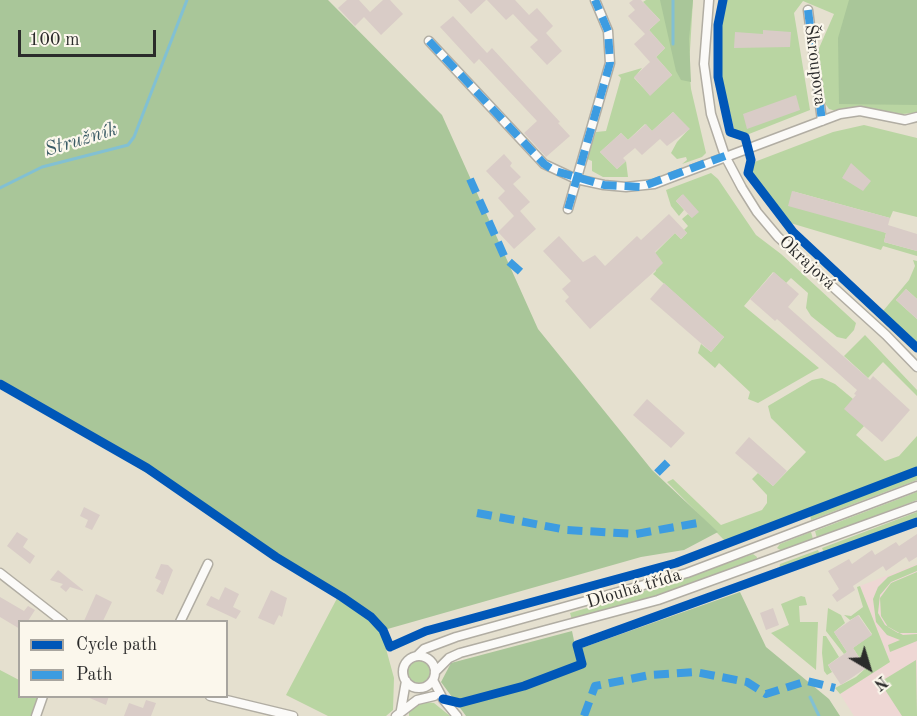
<!DOCTYPE html>
<html>
<head>
<meta charset="utf-8">
<style>
	body { margin:0 }
	#map { position:relative; width:917px; height:716px; overflow:hidden; background:#e5e0cf; font-family:"Old Standard TT",serif }
	canvas { display:block }
	.legend { position:absolute; left:18px; top:620px; width:210px; height:78px; box-sizing:border-box; background:#fbf7ec; border:2px solid #a8a59f; margin:0; padding:8px 10px; list-style:none; font-size:18px; color:#2b2b2b }
	.legend li { display:flex; align-items:center; gap:12px; height:30px }
	.legend b { width:30px; border:2px solid #a8a59f }
	.north { position:absolute; left:839px; top:638px; width:60px; height:60px; -webkit-text-stroke:4px #fbf7ec; paint-order:stroke; rotate:142deg; font-size:16px; font-weight:700; line-height:24px; text-align:center; color:#2b2b2b }
	.north::after { content:''; display:block; margin:auto; width:21px; height:27px; background:#2b2b2b; clip-path:polygon(50% 0,100% 100%,50% 72%,0 100%) }
	.scale { position:absolute; left:18px; top:30px; width:138px; height:27px; box-sizing:border-box; border:3px solid #2b2b2b; border-top:0; padding-left:8px; font-size:18px; line-height:21px; white-space:nowrap; color:#2b2b2b; -webkit-text-stroke:4px #fbf7ec; paint-order:stroke }
</style>
</head>
<body>
<div id="map">
<canvas width="917" height="716"></canvas>
<ul class="legend">
<li><b style="height:8px;background:#0057b8"></b>Cycle path</li>
<li><b style="height:8px;background:#3d9ce1"></b>Path</li>
</ul>
<div class="north">N</div>
<div class="scale">100 m</div>
</div>
<script>
const g = document.querySelector('canvas').getContext('2d');
g.lineJoin = 'round';
function fillPath(path, color) { g.fillStyle = color; g.fill(path, 'evenodd'); }
const shape = rows => new Path2D(rows.map(r => 'M' + r).join(''));
function strokePath(path, color, width, dash) { g.strokeStyle = color; g.lineWidth = width; g.lineCap = dash ? 'butt' : 'round'; g.setLineDash(dash || []); g.stroke(path); }
function label(font, color, halo, rows, align = 'center') {
  g.font = font + ' "Old Standard TT",serif'; g.lineWidth = 4.5; g.setLineDash([]); g.textBaseline = 'middle'; g.strokeStyle = halo; g.fillStyle = color; for (const [text, x, y, turn = 0] of rows) {
    g.save(); g.translate(x, y); g.rotate((+turn || 0) * Math.PI / 180); g.textAlign = isNaN(turn) ? turn : align; if (halo) g.strokeText(text, 0, 0); g.fillText(text, 0, 0); g.restore();
  }
}
fillPath(shape([
	[917,564,917,716,854,716,840,694,890,662,860,586]
]), '#eed7d4');
fillPath(shape([
	[646,0,693,0,689,67,691,89,706,153,702,157,682,164,687,160,686,157,677,159,671,153,677,142,689,129,673,112,652,131,645,124,628,140,621,133,609,144,600,152,617,169,626,161,628,177,603,177,592,171,592,161,587,159,596,132,606,131,621,78,618,75,642,68,634,78,650,95,672,75,656,57,665,48,649,30,660,20,643,2],
	[725,0,917,0,917,113,902,114,860,107,836,111,829,109,824,102,816,55,834,14,803,1,794,13,810,110,749,134,735,132,722,81,721,26],
	[864,125,917,138,917,217,893,211,890,218,792,191,886,233,884,242,917,251,917,256,883,246,881,250,787,222,770,201,750,170,751,164,757,161,833,132],
	[711,173,718,179,756,235,781,254,856,323,854,330,846,339,837,337,811,316,806,308,808,293,791,278,786,283,773,272,744,306,819,368,758,403,748,399,750,392,719,363,715,368,698,353,701,344,711,352,724,337,653,274,656,271,654,254,675,233,681,239,687,233,684,230,688,226,682,219,688,214,692,218,682,195,676,201,684,210,679,216,671,206,666,190],
	[913,260,917,261,917,299,906,289,896,300,917,319,917,344,883,311,909,280,915,266],
	[865,335,917,390,917,396,883,362,868,378,844,356],
	[822,378,835,384,853,399,864,426,856,435,885,461,899,456,917,436,917,469,725,541,667,482,673,479,721,525,762,510,767,503,767,495,752,479,758,473,773,486,806,452,771,418,768,406,812,380],
	[917,473,917,480,811,520,810,514],
	[917,492,917,500,817,538,815,531],
	[917,512,917,518,824,553,822,548],
	[811,532,813,539,782,551,777,548,780,544],
	[818,550,820,555,779,570,780,564],
	[753,554,757,557,756,561,663,594,572,620,570,613,661,586],
	[917,565,917,571,891,582,880,595,878,613,885,625,903,635,917,634,917,641,890,652,888,645,900,640,887,635,876,622,873,599,878,587,888,577],
	[917,572,917,633,898,633,888,627,881,616,880,598,891,583],
	[860,586,890,662,840,694,835,688,856,677,866,668,853,648,872,634,859,615,850,620,844,615,851,616,863,607,857,587],
	[343,587,343,601,374,623,382,634,394,678,393,710,386,716,328,716,286,695],
	[801,596,805,597,807,605,799,606,800,622,818,622,816,670,771,633,789,625,781,604],
	[828,608,841,615,845,623,834,632,847,652,844,654,826,631],
	[823,636,826,636,839,657,828,665,832,672,827,675,824,671,822,653],
	[916,660,917,716,902,716,880,682],
	'408 672a11 11 0 1 1 22 0a11 11 0 1 1-22 0Z',
	[0,670,19,680,20,696,39,697,32,716,0,716],
	[425,702,434,703,450,716,409,716,409,711,413,707]
]), '#b9d5a2');
fillPath(shape([
	[0,0,328,0,442,115,538,329,652,470,718,532,684,550,641,557,384,630,343,599,0,379],
	[660,0,693,0,689,39,691,82,681,80,676,71],
	[849,0,917,0,917,105,839,104,838,38],
	[740,592,766,647,829,699,840,716,466,716,441,682,451,663,572,631,576,650]
]), '#a9c699');
strokePath(shape([
	[673,0,673,44],
	[0,188,42,167,128,145,134,137,187,0],
	[810,697,819,716]
]), '#82c0d3', 3);
fillPath(shape([
	[347,0,359,0,370,12,383,0,390,0,403,14,381,35,364,17,355,26,338,8],
	[458,0,486,0,471,14],
	[487,0,515,0,529,15,537,8,553,26,546,33,562,51,547,65,530,47,538,40,527,29,513,14,506,20],
	[633,0,641,0,660,20,649,30,665,48,656,57,672,75,650,96,634,77,650,62,634,44,645,34,628,16,635,10,629,3],
	[453,16,487,53,492,48,560,122,558,123,570,136,546,157,524,133,537,121,479,59,474,64,440,27],
	[763,30,791,32,790,47,734,48,735,32,763,34],
	[796,95,800,110,747,129,743,114],
	[673,112,690,129,667,146,660,139,642,155,635,148,623,158,626,161,617,169,600,152,621,133,628,140,646,124,652,131],
	[504,154,512,163,510,166,521,177,513,184,530,202,520,211,536,229,514,249,498,232,514,216,498,198,505,191,486,171],
	[851,163,871,181,863,191,842,178],
	[792,191,890,218,888,225,917,234,917,251,884,242,886,233,788,206],
	[683,194,699,212,692,218,676,201],
	[669,214,687,233,681,239,675,233,655,252,663,263,656,270,590,329,565,301,569,297,562,289,571,281,543,251,559,236,583,262,595,255,605,266,637,236,641,240],
	[774,272,799,294,788,307,870,380,873,376,910,410,882,442,844,409,856,395,854,394,857,390,777,319,775,321,750,299],
	[664,283,724,337,711,352,650,299],
	[906,289,917,299,917,319,896,300],
	[647,399,685,433,671,448,633,415],
	[749,437,787,471,773,486,735,453],
	[84,507,100,515,92,530,85,527,88,520,80,516],
	[17,532,28,539,23,547,35,556,30,564,7,546],
	[917,534,917,557,909,562,906,557,886,571,883,566,853,586,855,590,837,602,832,595,839,589,828,571,849,559,852,564,872,550,875,555,896,542,899,546],
	[161,564,168,565,173,570,163,595,156,591,161,581,155,578],
	[58,570,83,590,83,591,70,587,66,592,60,587,63,584,50,580],
	[225,587,239,594,233,607,241,611,236,619,206,605,211,596,219,600],
	[271,590,287,598,282,617,279,615,274,625,258,618],
	[96,594,112,602,103,621,84,621],
	[0,597,24,611,28,606,35,610,28,621,20,621,20,629,0,617],
	[773,608,779,625,766,630,760,613],
	[858,615,872,635,853,648,866,668,841,685,828,665,847,652,834,632],
	[85,696,109,696,106,705],
	[146,700,156,703,151,716,124,716,129,703,143,708]
]), '#d9ccc7');
const street = shape([
	[709,0,704,64,711,114,725,156,742,188,757,212,778,237,886,335,917,367],
	[808,10,822,121],
	[429,41,544,164,576,179,604,185,626,187,654,184,840,114,860,111,905,120,917,117],
	[568,209,610,63,608,31,595,0],
	[0,573,63,622],
	[180,622,208,564],
	'403 672a16 16 0 1 1 32 0a16 16 0 1 1-32 0Z',
	[417,656,424,649,456,637,687,573,917,486],
	[435,672,449,658,460,653,658,600,917,506],
	[433,680,443,699,457,716],
	[210,696,293,716],
	[401,710,406,681],
	[36,716,43,696],
	[396,716,417,700,434,696]
]);
strokePath(street, '#b1ada3', 11);
strokePath(street, '#fbfaf8', 8);
strokePath(shape([
	[808,10,822,121],
	[429,41,544,164,555,171,604,185,641,187,725,156],
	[470,179,505,258,522,273],
	[568,209,610,63,608,31,595,0],
	[657,473,669,461],
	[477,513,567,530,636,534,703,522],
	[584,716,595,686,650,675,695,672,747,682,766,694,807,681,835,688]
]), '#3d9ce1', 8, [15, 8]);
strokePath(shape([
	[723,0,718,25,718,77,730,132,745,137,751,160,748,173,793,232,917,348],
	[0,384,147,468,276,557,342,597,371,617,383,630,390,647,426,631,676,563,917,471],
	[443,699,460,703,524,686,582,664,577,645,917,522]
]), '#0057b8', 9);
label('18px', '#2b2b2b', '#fbf7ec', [
	["Škroupova",815,65,83],
	["Okrajová",807,263,43],
	["Dlouhá třída",634,589,-17]
]);
label('italic 20px', '#3a5b66', '#fbf7ec', [
	["Stružník",81,140,-17]
]);
</script>
</body>
</html>
